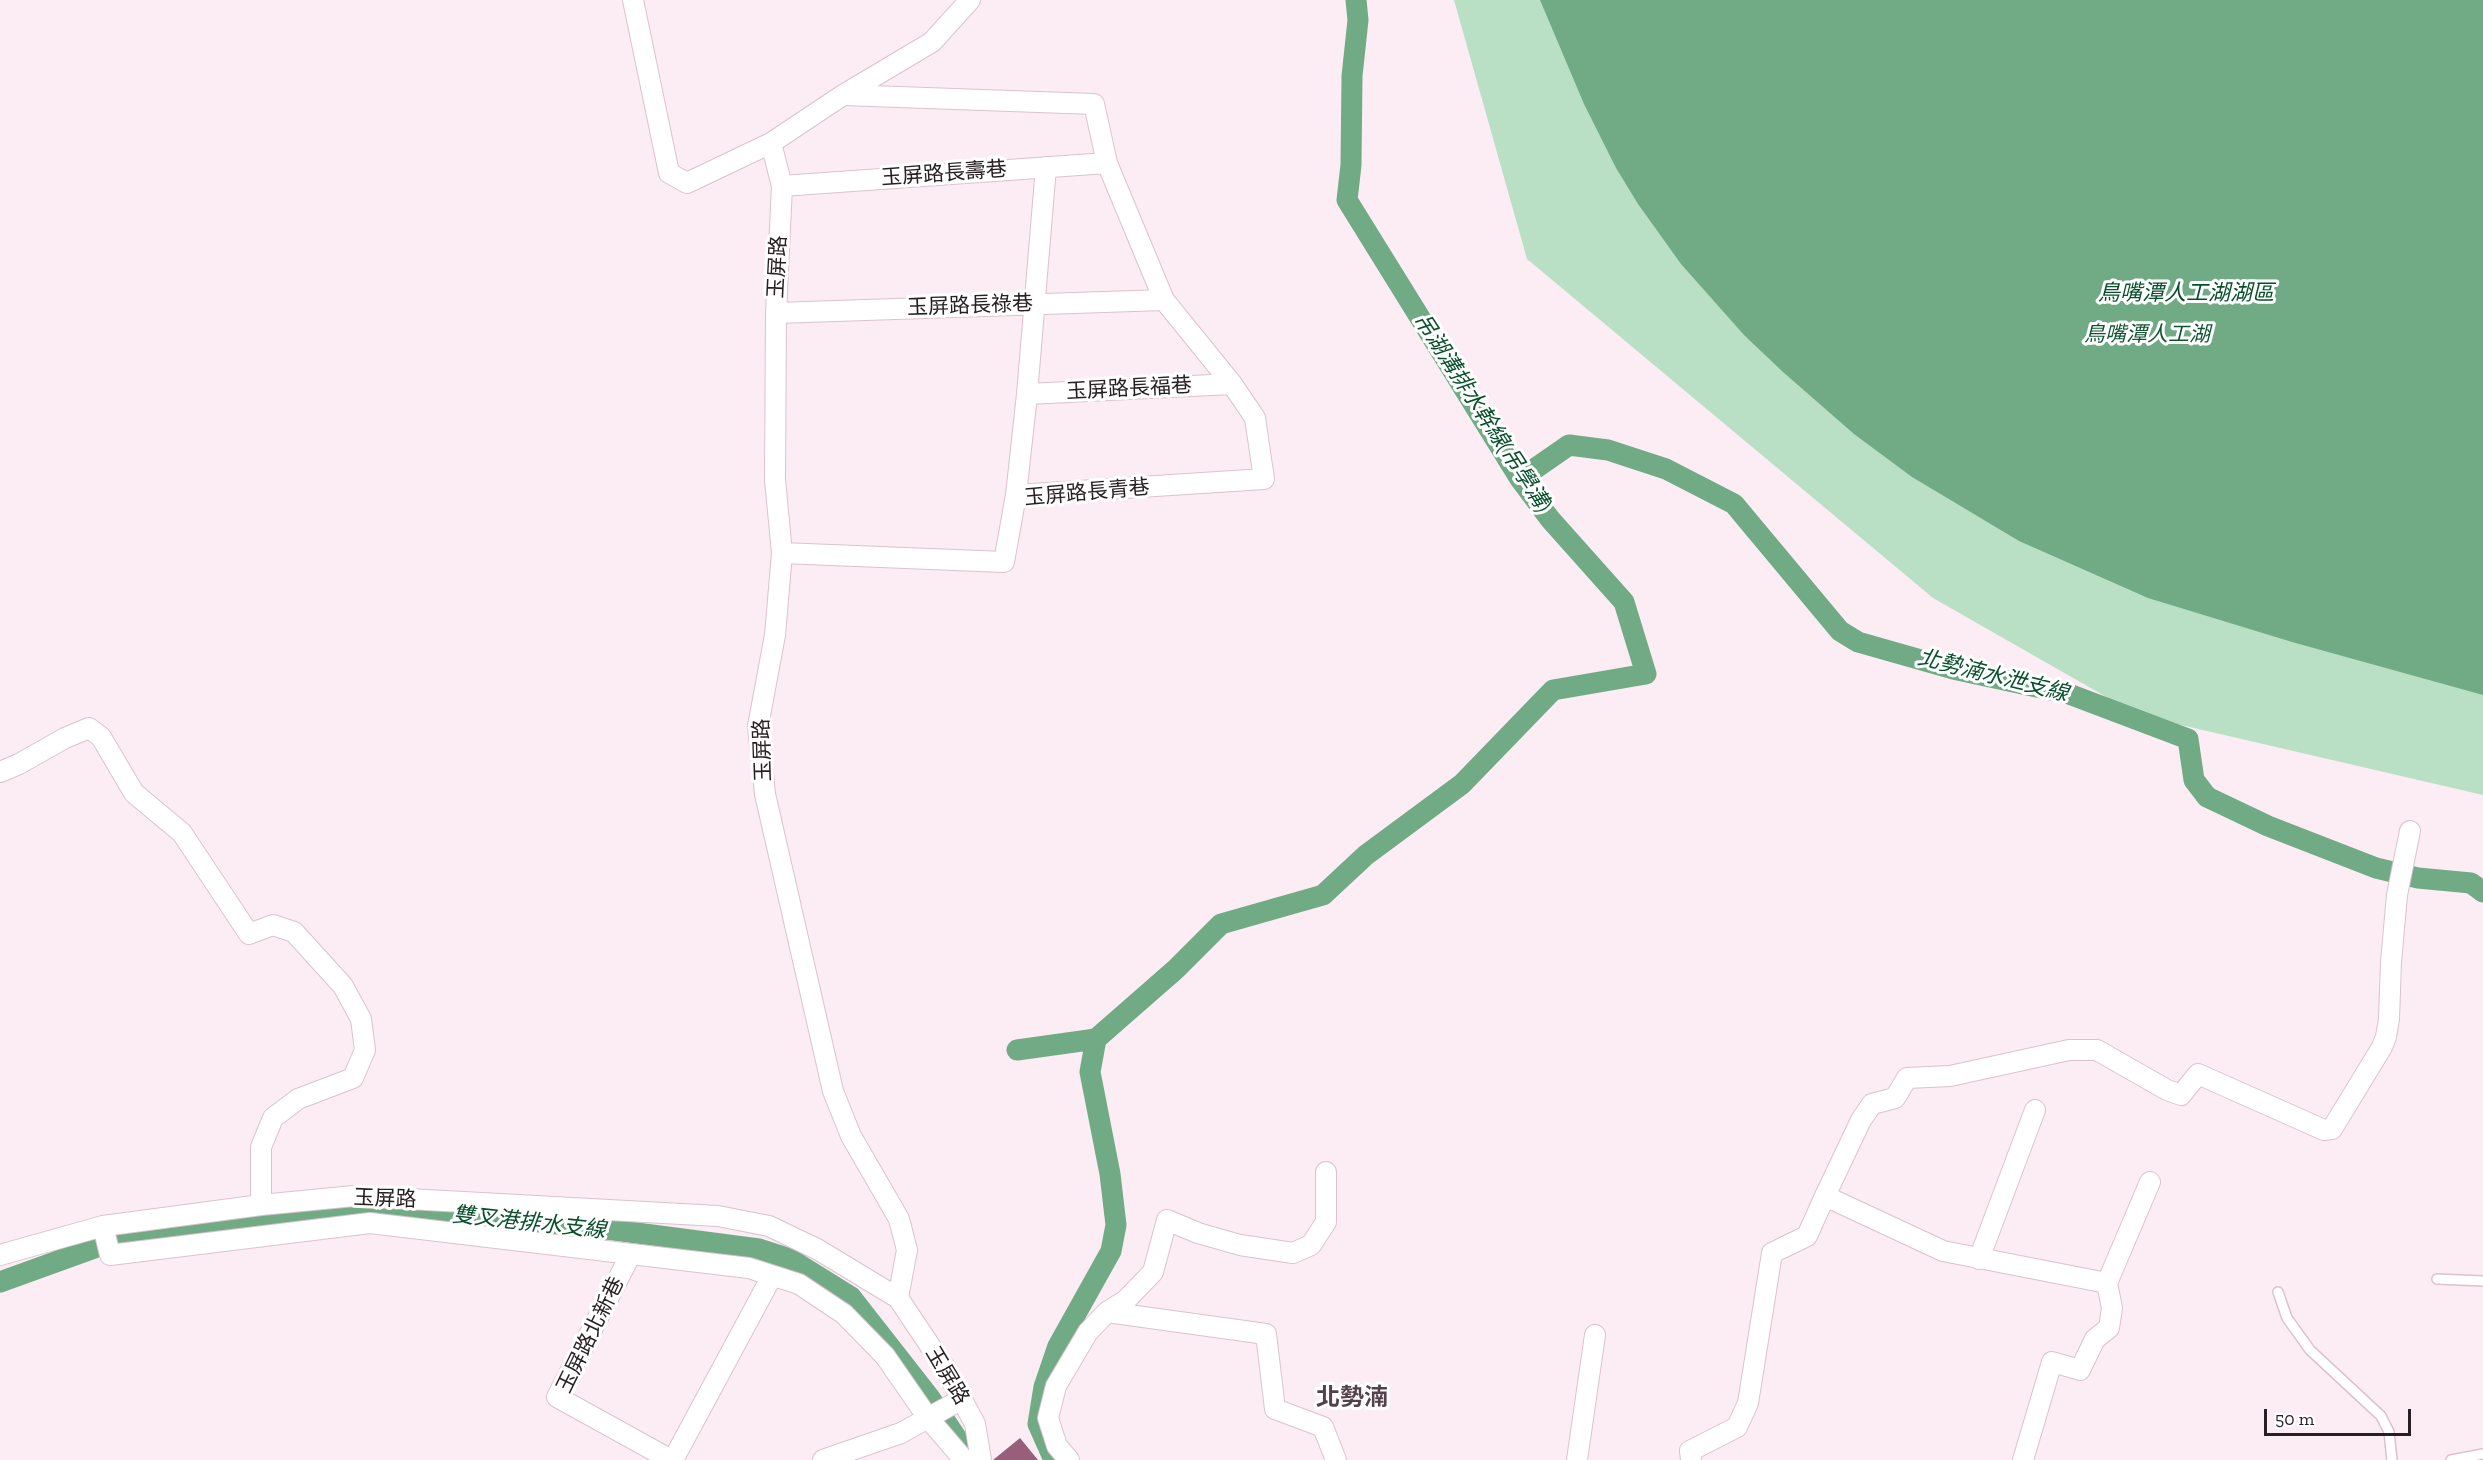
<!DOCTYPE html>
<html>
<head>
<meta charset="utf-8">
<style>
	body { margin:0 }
	#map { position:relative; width:2483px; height:1460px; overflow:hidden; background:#fcedf4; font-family:"Zilla Slab",serif }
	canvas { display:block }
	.scale { position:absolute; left:2264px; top:1409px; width:147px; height:27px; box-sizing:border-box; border:3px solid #281f23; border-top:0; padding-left:8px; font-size:18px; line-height:21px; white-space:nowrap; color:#281f23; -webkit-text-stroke:4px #fff; paint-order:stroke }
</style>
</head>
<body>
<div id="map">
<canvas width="2483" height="1460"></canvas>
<div class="scale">50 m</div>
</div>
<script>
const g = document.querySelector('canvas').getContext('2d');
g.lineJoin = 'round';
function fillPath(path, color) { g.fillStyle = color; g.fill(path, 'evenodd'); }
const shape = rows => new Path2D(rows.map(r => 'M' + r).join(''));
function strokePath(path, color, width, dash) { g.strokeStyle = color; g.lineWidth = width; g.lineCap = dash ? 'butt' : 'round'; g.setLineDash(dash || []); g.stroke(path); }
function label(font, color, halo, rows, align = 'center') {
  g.font = font + ' "Zilla Slab","Noto Sans TC",serif'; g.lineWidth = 6; g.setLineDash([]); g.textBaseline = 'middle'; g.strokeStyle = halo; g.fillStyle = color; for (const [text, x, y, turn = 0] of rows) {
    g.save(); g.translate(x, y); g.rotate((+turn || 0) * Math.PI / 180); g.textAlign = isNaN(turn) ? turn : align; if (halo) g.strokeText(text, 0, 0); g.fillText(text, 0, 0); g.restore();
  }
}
fillPath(shape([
	[1454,0,2483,0,2483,795,2138,715,1933,598,1527,259]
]), '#b9e0c5');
fillPath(shape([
	[1540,0,2483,0,2483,695,2292,642,2148,598,2019,541,1912,477,1854,434,1783,372,1744,335,1681,264,1638,204,1616,168,1584,104]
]), '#71ab85');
strokePath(shape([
	[1520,479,1569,445,1608,450,1666,469,1734,504,1840,631,1858,642,1953,669,2069,694,2188,739,2194,780,2207,797,2268,826,2376,868,2418,878,2471,883,2483,892],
	[1017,1050,1096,1039,1176,969,1221,924,1323,895,1366,855,1462,784,1553,690,1646,674,1624,602,1550,519,1520,479,1347,200,1351,165,1352,76,1358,20,1356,0],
	[0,1282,119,1239,305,1211,382,1210,472,1216,606,1229,759,1249,790,1259,851,1297,930,1398,966,1452],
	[1054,1460,1038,1424,1044,1387,1058,1346,1111,1251,1116,1225,1110,1174,1090,1072,1096,1039]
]), '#71ab85', 21);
fillPath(shape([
	[1020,1438,1038,1460,993,1460]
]), '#985f7b');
const lane = shape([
	[2437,1279,2483,1281],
	[2278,1292,2287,1318,2310,1350,2381,1416,2389,1432,2392,1460],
	[2451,1460,2483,1454]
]);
const street = shape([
	[633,0,669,173,687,183,771,143,843,95,932,42,970,0],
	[843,95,1094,104,1107,163,1164,300,1232,384,1255,418,1264,479,1016,495],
	[771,143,782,186,776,313,775,480,782,553,775,635,758,726,765,794,833,1091,851,1136,899,1219,907,1250,898,1298],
	[782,186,1107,163],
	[776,313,1164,300],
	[1027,394,1232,384],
	[782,553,1004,562,1016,495,1027,394,1046,167],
	[0,772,19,764,65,738,89,728,101,737,134,793,182,833,249,934,273,925,294,932,343,986,361,1019,365,1050,353,1078,298,1099,273,1118,261,1147,261,1205],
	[1825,1196,1861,1120,1872,1104,1895,1098,1907,1078,1950,1076,2069,1050,2097,1050,2167,1090,2181,1095,2198,1074,2324,1130,2332,1129,2382,1047,2386,1037,2389,1019,2391,962,2397,895,2410,831],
	[103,1226,110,1255,370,1223,749,1268,799,1284,844,1314,885,1356,928,1418,964,1460],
	[631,1254,557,1397,671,1460],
	[0,1255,103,1226,261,1205,354,1196,718,1216,769,1226,817,1249,898,1298,945,1368,975,1424,981,1460],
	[1979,1259,2035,1110],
	[1107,1312,1266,1334,1275,1409,1323,1427,1336,1460],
	[673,1460,772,1276],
	[823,1460,901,1433,962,1399],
	[1069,1460,1057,1446,1048,1418,1056,1386,1088,1332,1107,1312,1126,1300,1153,1272,1167,1220,1198,1233,1240,1245,1293,1253,1311,1245,1326,1222,1326,1172],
	[1577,1460,1595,1335],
	[1691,1460,1690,1451,1737,1427,1748,1403,1772,1253,1807,1236,1825,1196,1943,1251,2107,1283],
	[2023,1460,2052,1362,2080,1370,2095,1339,2109,1328,2112,1308,2107,1283,2150,1182]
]);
strokePath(lane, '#dac3cd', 12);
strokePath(street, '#dac3cd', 22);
strokePath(lane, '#fff', 9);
strokePath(street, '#fff', 20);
label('21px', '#281f23', '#fff', [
	["玉屏路長壽巷",944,174,-4],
	["玉屏路",778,267,-87],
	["玉屏路長祿巷",970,306,-2],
	["玉屏路長福巷",1129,389,-3],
	["玉屏路長青巷",1087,493,-5],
	["玉屏路",763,750,-92],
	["玉屏路",385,1199,2],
	["玉屏路北新巷",591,1335,-64],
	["玉屏路",947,1376,59]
]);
label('italic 21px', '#0f5530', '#fff', [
	["鳥嘴潭人工湖",2147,335]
]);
label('italic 22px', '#08502c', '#fff', [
	["鳥嘴潭人工湖湖區",2186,294],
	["吊湖溝排水幹線(吊學溝)",1482,413,57],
	["北勢湳水泄支線",1993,676,14],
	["雙叉港排水支線",529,1223,6]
]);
label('bold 24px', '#55414a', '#fff', [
	["北勢湳",1352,1398]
]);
</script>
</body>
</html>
